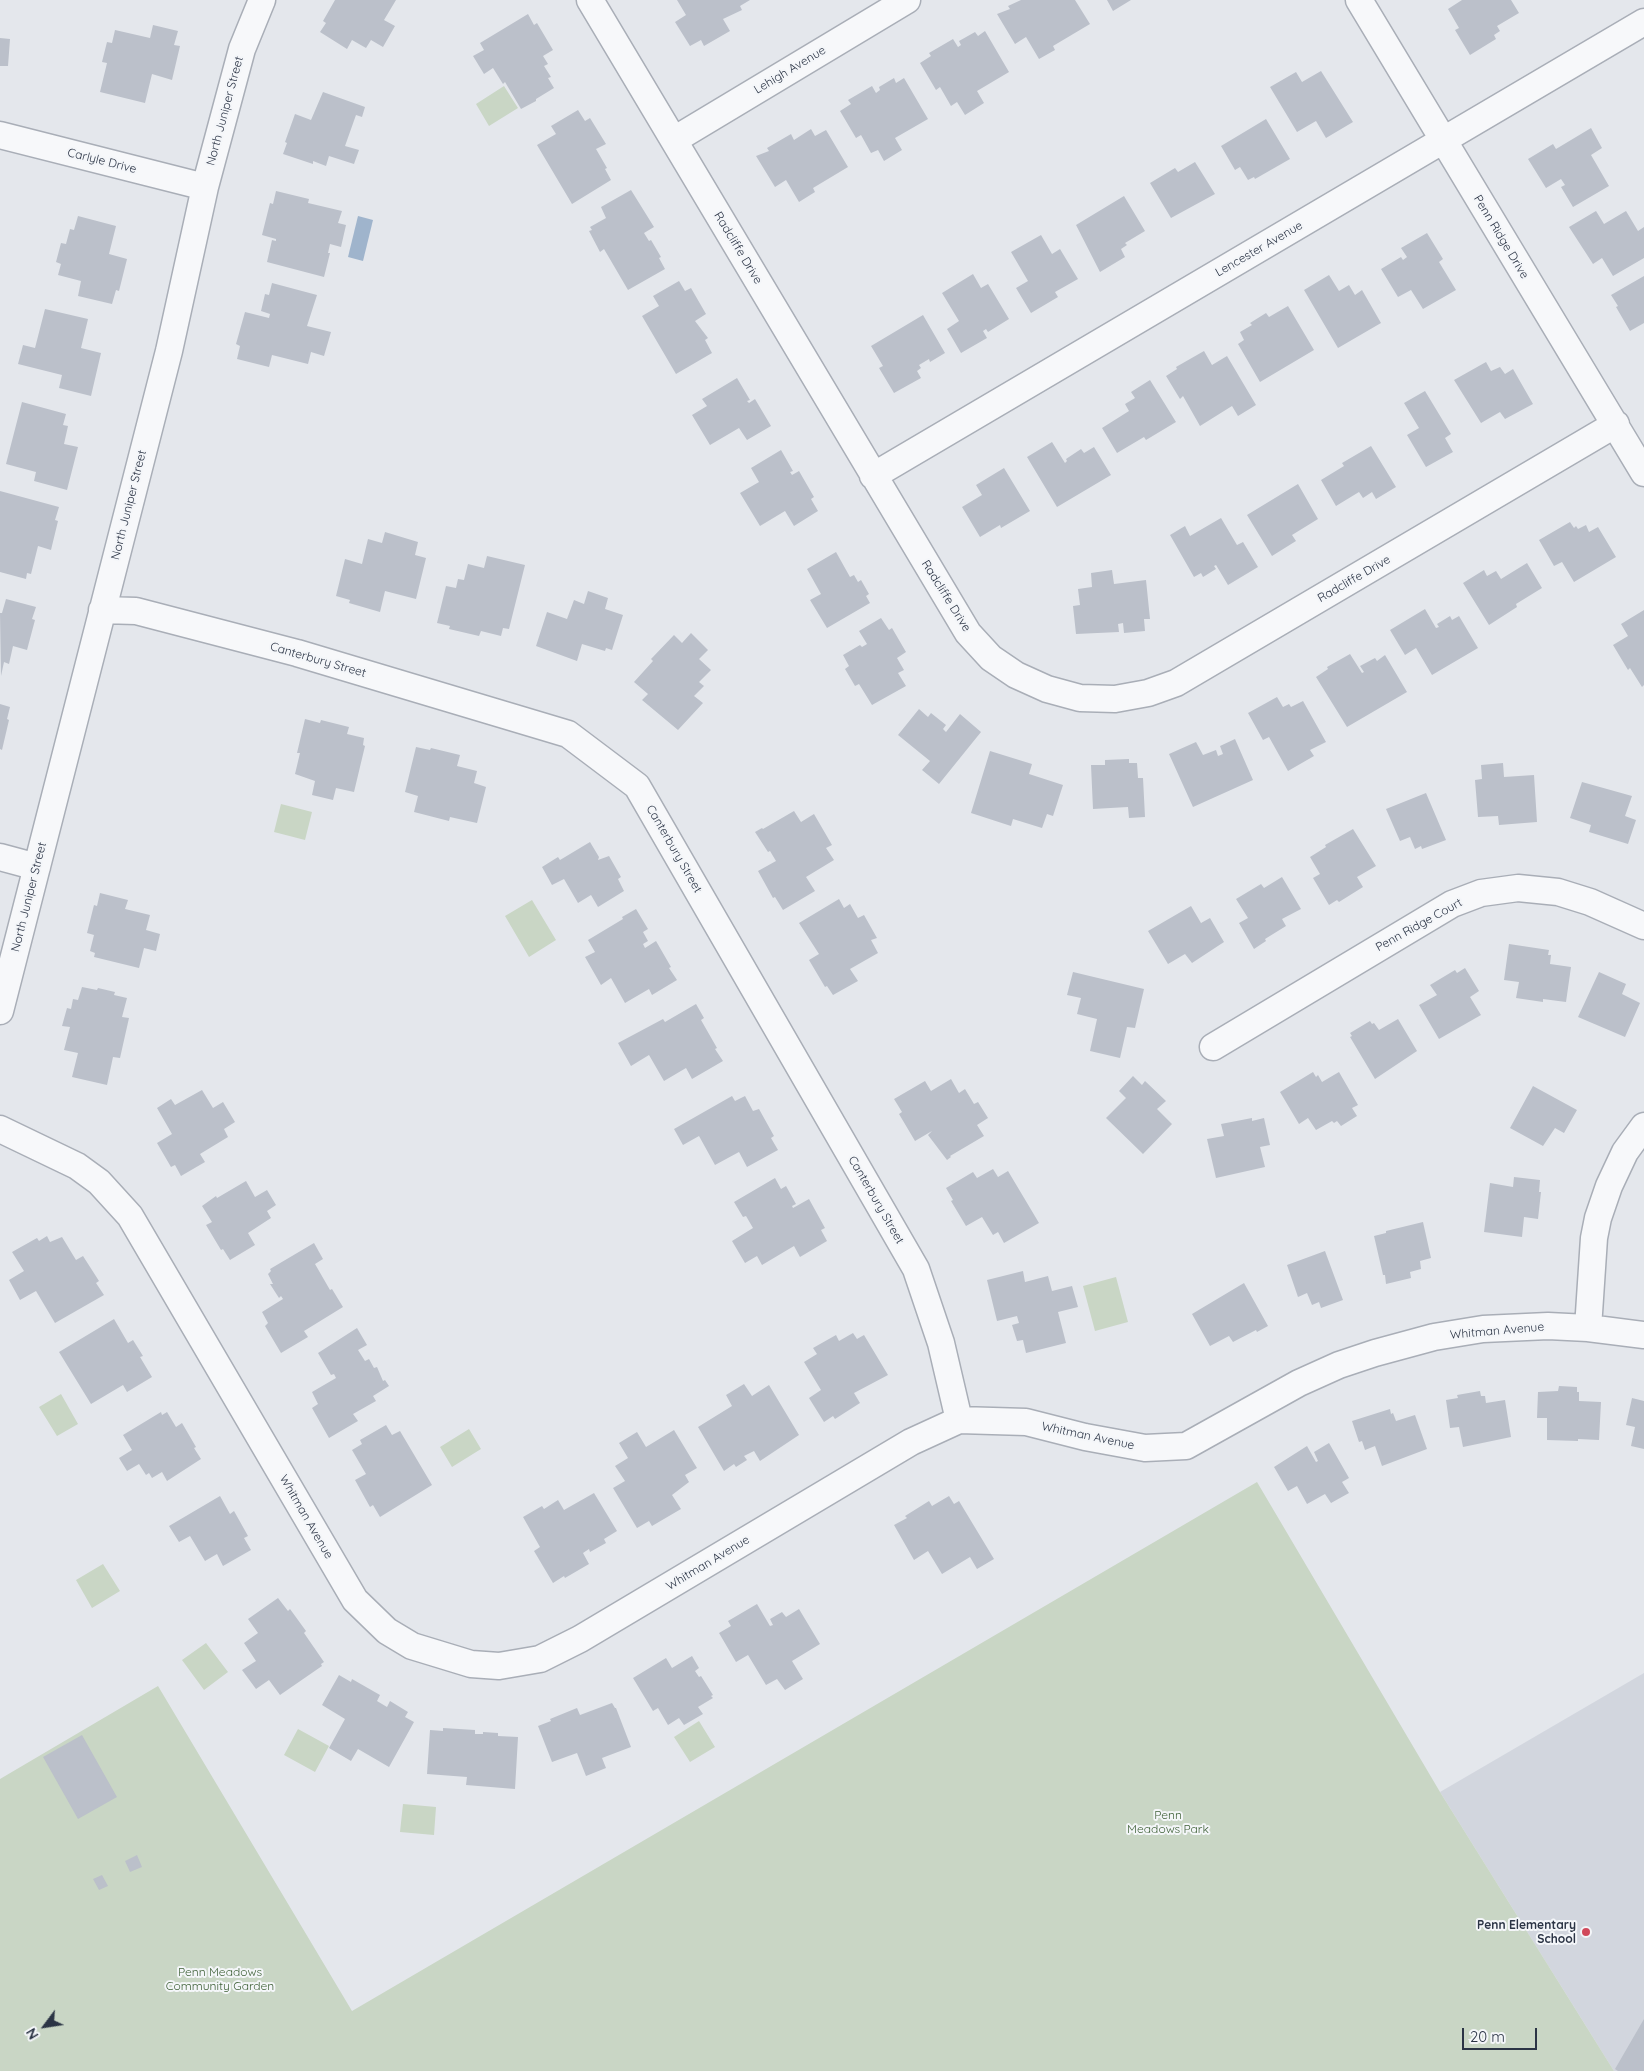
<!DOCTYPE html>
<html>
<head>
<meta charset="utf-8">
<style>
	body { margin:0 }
	#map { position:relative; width:1644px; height:2071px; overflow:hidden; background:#e4e7ec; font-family:Quicksand,sans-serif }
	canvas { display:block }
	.north { position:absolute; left:20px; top:2001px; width:50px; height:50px; -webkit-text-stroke:4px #f4f6f9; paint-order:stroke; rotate:239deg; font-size:14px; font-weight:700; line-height:20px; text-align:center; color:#2b3445 }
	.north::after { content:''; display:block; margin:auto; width:18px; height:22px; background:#2b3445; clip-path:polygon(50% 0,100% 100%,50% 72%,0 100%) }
	.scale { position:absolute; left:1462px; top:2028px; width:75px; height:22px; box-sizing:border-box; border:2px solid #2b3445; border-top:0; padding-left:6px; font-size:15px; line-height:18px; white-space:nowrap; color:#2b3445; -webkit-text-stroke:4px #f4f6f9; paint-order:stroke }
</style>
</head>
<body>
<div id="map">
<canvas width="1644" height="2071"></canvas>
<div class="north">N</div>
<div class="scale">20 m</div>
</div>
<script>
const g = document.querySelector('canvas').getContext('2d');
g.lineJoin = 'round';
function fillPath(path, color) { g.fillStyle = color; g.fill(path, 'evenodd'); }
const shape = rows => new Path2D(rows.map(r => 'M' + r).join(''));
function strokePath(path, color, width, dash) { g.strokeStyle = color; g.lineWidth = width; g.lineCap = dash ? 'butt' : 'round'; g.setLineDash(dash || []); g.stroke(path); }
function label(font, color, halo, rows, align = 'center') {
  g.font = font + ' Quicksand,sans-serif'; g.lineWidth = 4; g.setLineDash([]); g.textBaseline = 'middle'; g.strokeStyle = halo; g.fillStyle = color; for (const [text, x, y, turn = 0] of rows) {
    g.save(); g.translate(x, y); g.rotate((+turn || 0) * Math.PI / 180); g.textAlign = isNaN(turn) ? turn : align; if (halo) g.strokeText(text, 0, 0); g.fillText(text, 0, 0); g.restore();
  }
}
fillPath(shape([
	[1644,1673,1644,2071,1614,2071,1440,1792]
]), '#d2d6de');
fillPath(shape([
	[504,86,518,108,489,126,476,104],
	[281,804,312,812,305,840,274,832],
	[532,900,556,940,529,957,505,916],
	[1116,1277,1128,1322,1095,1331,1083,1286],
	[61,1394,78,1424,57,1436,39,1407],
	[469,1429,481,1449,452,1467,440,1447],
	[1257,1482,1440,1792,1614,2071,0,2071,0,1779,158,1686,352,2011],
	[103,1564,120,1591,92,1608,76,1580],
	[206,1643,228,1672,204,1690,182,1660],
	[699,1721,715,1747,690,1762,674,1737],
	[298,1729,329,1746,315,1772,284,1755],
	[403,1804,436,1807,434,1835,400,1832]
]), '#c9d6c5');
fillPath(shape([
	[358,216,373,220,363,261,348,257]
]), '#9fb4cc');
fillPath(shape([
	[335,0,396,0,384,20,395,26,383,47,371,40,366,48,352,40,347,49,320,32,326,23,323,21],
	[677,0,750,0,740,6,742,10,723,19,730,31,704,46,701,40,690,46,675,22,686,15],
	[1021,0,1075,0,1090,24,1053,46,1055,50,1039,59,1026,37,1015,44,997,14,1010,9,1008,6],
	[1107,0,1131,0,1113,11],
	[1462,0,1511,0,1519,13,1497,26,1500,31,1494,35,1496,39,1470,55,1455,30,1459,28,1448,9],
	[528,14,534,25,537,23,553,50,543,56,548,64,544,66,551,77,548,78,554,88,536,99,536,101,521,109,505,82,503,84,493,68,484,74,473,56,484,50,480,43],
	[153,25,178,31,174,45,180,46,172,80,152,74,145,103,100,92,107,63,102,62,107,42,112,43,115,30,150,38],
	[985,31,1009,72,977,91,984,103,965,115,957,102,951,106,940,87,936,90,920,63,931,56,929,53,953,39,958,47,961,45,959,41,975,32,978,36],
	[0,38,10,39,8,66,0,66],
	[1321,71,1353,122,1326,138,1316,121,1297,132,1270,87,1296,72,1302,82],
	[894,78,896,83,904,78,928,119,895,138,902,150,884,161,878,150,871,153,861,135,856,138,840,111,851,104,848,100,872,86,876,93,880,90,879,87],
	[323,92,365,107,362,117,356,115,345,146,359,150,354,164,329,156,326,166,313,161,313,164,283,154,287,143,285,142,295,114,311,120],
	[578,110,585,121,590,118,606,144,596,149,607,168,605,169,611,180,572,204,537,145,556,134,551,126],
	[1266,119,1290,159,1255,179,1254,177,1248,180,1240,167,1235,170,1221,146],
	[1591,128,1602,148,1591,155,1609,186,1573,207,1561,187,1565,185,1561,179,1546,188,1528,159,1553,144,1556,149],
	[811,129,815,136,826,130,848,167,813,188,815,192,799,202,786,180,775,187,756,156,769,151,767,148,791,134,794,140],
	[1195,162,1215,194,1171,218,1150,183,1175,168,1178,172],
	[631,190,654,227,644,233,649,241,651,240,661,257,659,258,665,269,628,290,604,249,600,252,589,231,592,230,590,227,606,218,601,207],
	[276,191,309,199,308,203,342,211,338,223,346,225,341,247,330,244,328,253,330,253,324,277,267,262,272,240,276,241,276,239,262,235,270,203,273,204],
	[1124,196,1145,231,1125,243,1127,245,1121,249,1125,257,1100,272,1076,225],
	[1596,211,1604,224,1626,211,1638,231,1644,227,1644,258,1613,276,1602,258,1593,264,1569,227],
	[78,216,116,226,109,254,127,259,119,291,116,290,112,304,78,296,81,281,58,275,61,264,56,262,61,243,66,244,70,229,74,230],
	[1427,233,1443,259,1439,262,1456,290,1423,309,1411,290,1398,297,1381,269,1401,257,1403,260,1407,257,1401,248],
	[1041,235,1052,254,1060,249,1078,279,1055,292,1058,297,1031,313,1016,288,1028,281,1011,252],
	[973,274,981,288,988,284,1009,319,988,332,986,329,983,331,987,338,961,353,947,329,959,321,942,293],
	[1329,275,1339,291,1349,285,1355,295,1362,290,1381,323,1338,348,1304,290],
	[1644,276,1644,323,1630,331,1616,307,1618,306,1611,295],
	[679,281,685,291,691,288,706,314,695,321,708,338,705,340,712,353,676,374,642,316,659,306,653,296],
	[272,283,317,295,307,326,331,332,324,356,311,352,308,364,272,355,269,367,237,359,240,346,236,344,245,312,269,318,270,314,261,311,265,294,269,295],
	[1288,306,1314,350,1260,382,1238,344,1244,340,1240,332,1252,325,1250,323,1266,313,1269,317],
	[45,309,88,319,81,348,101,353,91,396,59,388,62,375,18,364,23,345,35,348],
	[923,315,945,353,930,362,929,359,919,365,921,368,917,371,921,378,894,393,879,368,883,366,871,346],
	[1204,351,1212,365,1227,356,1256,405,1238,416,1232,406,1200,426,1183,396,1180,399,1166,376,1177,369,1176,367],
	[1486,362,1491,371,1500,367,1505,374,1513,369,1533,404,1505,419,1500,412,1481,423,1454,380],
	[737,378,750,400,747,401,749,403,755,399,771,426,747,440,739,428,710,445,692,415,707,406,702,399],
	[1150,380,1176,422,1146,440,1144,437,1117,453,1102,428,1129,411,1125,404,1135,398,1131,392],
	[1425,391,1451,434,1445,438,1453,452,1426,467,1407,435,1419,428,1404,403],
	[22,402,66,414,63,425,68,426,64,444,78,447,67,490,34,481,36,472,6,464],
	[1052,442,1065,463,1067,461,1066,459,1081,449,1084,453,1094,447,1111,475,1057,507,1027,457],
	[1371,446,1396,487,1376,499,1372,492,1363,498,1359,492,1336,506,1321,480,1344,466,1342,463],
	[781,450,793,471,790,472,792,475,799,471,814,497,811,499,818,511,794,526,785,511,760,526,740,493,759,482,751,468],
	[1004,468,1030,511,1001,528,1000,525,980,537,962,507,982,495,976,485],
	[1298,484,1318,519,1292,535,1296,541,1272,556,1247,515],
	[0,491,59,507,55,520,58,521,51,550,38,546,31,574,27,573,26,579,0,572],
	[1221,518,1237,545,1243,542,1258,567,1228,585,1216,565,1214,566,1216,569,1203,577,1201,573,1194,577,1170,535,1185,526,1190,536],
	[1570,522,1574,528,1576,526,1578,529,1586,525,1589,532,1598,527,1616,557,1574,582,1562,562,1554,566,1539,540],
	[385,532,418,542,415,555,426,558,416,599,385,591,380,612,349,603,350,600,336,596,345,559,362,564,368,539,382,543],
	[836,552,850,577,854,575,858,582,861,580,869,594,866,596,870,603,827,628,810,600,821,594,807,569],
	[487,556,525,565,509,629,503,628,501,636,481,631,479,636,449,629,450,626,437,623,446,586,456,588,458,579,464,580,468,564,484,568],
	[1527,563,1542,588,1516,604,1517,607,1489,625,1463,583,1484,570,1487,576,1496,571,1501,579],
	[1112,570,1114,584,1146,580,1150,619,1144,619,1145,631,1124,633,1123,623,1118,624,1119,632,1076,634,1073,606,1080,605,1078,589,1092,587,1091,573],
	[588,591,608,598,605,609,623,615,612,650,606,648,605,651,582,644,577,661,536,646,547,612,567,619,574,600,584,604],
	[6,599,36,607,32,619,35,620,27,650,13,646,9,664,4,662,1,676,0,613,2,613],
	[1425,609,1436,628,1439,627,1437,624,1450,616,1452,620,1459,616,1478,648,1432,675,1416,648,1405,655,1390,630],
	[1644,610,1644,685,1642,687,1630,668,1628,670,1613,645,1628,636,1621,624],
	[881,618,889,630,892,628,906,652,897,658,904,670,898,673,906,686,872,705,859,684,855,686,845,669,849,666,843,655,860,645,862,647,867,644,859,631],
	[691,633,708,650,699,659,711,670,699,682,704,686,694,696,703,703,678,730,642,700,648,694,634,682,653,661,651,659,674,635,682,643],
	[1350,654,1362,673,1364,672,1360,666,1375,658,1377,661,1385,655,1407,692,1347,727,1316,677,1328,669,1327,667],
	[1277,697,1283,707,1289,704,1291,707,1303,701,1326,742,1310,750,1314,756,1288,771,1269,737,1263,740,1248,713],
	[0,704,10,707,7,719,9,720,2,750,0,749],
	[919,709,928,717,931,713,946,725,943,729,946,732,960,714,981,732,939,784,922,770,930,761,898,735],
	[305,719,320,723,321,720,349,727,347,734,364,738,363,745,365,746,354,792,336,788,333,800,312,795,315,781,295,774,300,753,297,753],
	[1235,739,1253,780,1193,807,1169,754,1196,742,1203,755,1216,750,1218,756,1223,754,1220,746],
	[416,747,430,750,431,748,460,755,457,766,477,771,474,783,486,787,477,823,450,817,449,821,414,812,418,796,405,792],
	[990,751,1032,764,1029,774,1063,785,1053,816,1047,814,1042,828,1013,819,1011,826,971,813],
	[1129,759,1129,763,1137,763,1138,778,1143,778,1145,817,1129,818,1128,807,1093,809,1091,765,1105,765,1105,760],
	[1503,763,1504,777,1534,775,1537,822,1499,825,1498,816,1478,817,1475,780,1482,779,1481,765],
	[1582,782,1632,796,1625,816,1636,820,1628,844,1589,832,1591,825,1570,818],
	[1426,793,1446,840,1422,849,1421,846,1415,849,1410,837,1400,841,1386,809],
	[794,811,801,822,814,814,832,845,826,848,834,860,806,877,815,891,783,910,775,897,773,898,758,871,776,861,770,851,768,852,755,832,762,828,763,829],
	[1353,829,1376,866,1357,877,1363,887,1339,902,1337,900,1329,905,1313,878,1320,874,1310,857,1326,847,1325,845],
	[590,842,599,857,598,860,609,856,621,877,618,879,624,891,598,907,591,895,578,903,564,879,552,885,542,867,558,857,560,860],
	[1282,877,1301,909,1282,919,1286,926,1265,939,1266,941,1254,949,1239,923,1248,918,1236,899,1261,884,1264,888],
	[100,893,128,900,125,909,150,915,146,930,160,934,156,951,144,948,139,968,94,957,95,953,90,951,94,935,87,933,94,905,97,906],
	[839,899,844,908,850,904,858,918,864,915,877,938,871,940,878,953,850,969,858,981,833,995,827,986,825,987,809,960,819,954,799,923],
	[1191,906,1201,923,1210,918,1224,942,1192,963,1185,954,1168,964,1148,931],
	[636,909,648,929,643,932,648,941,643,944,645,948,656,941,671,967,669,968,677,980,652,995,649,989,625,1003,611,978,601,985,585,957,595,952,588,940,623,919,622,917],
	[1509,944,1549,950,1548,955,1551,955,1550,964,1571,967,1566,1002,1543,999,1543,1002,1516,998,1519,982,1504,980],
	[1465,968,1479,991,1470,997,1481,1015,1439,1039,1419,1005,1437,995,1430,985,1455,970,1457,973],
	[1073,972,1144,989,1135,1028,1127,1027,1120,1058,1090,1051,1097,1019,1077,1014,1081,998,1067,995],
	[1599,972,1626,984,1622,994,1640,1003,1625,1037,1578,1017],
	[82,987,97,990,98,988,115,992,114,995,127,998,122,1017,129,1018,120,1058,113,1057,107,1085,72,1077,78,1053,64,1050,70,1027,62,1026,67,1008,71,1009,73,999,78,1000],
	[696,1004,704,1018,701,1020,717,1048,715,1049,723,1061,692,1079,686,1068,664,1081,649,1055,631,1066,618,1043,663,1019,665,1022],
	[1398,1019,1417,1051,1375,1079,1350,1037,1352,1036,1350,1033,1370,1021,1372,1024,1374,1023,1379,1030],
	[1313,1072,1316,1077,1318,1075,1322,1082,1339,1072,1358,1105,1352,1108,1357,1116,1341,1126,1337,1121,1334,1123,1332,1121,1316,1130,1308,1118,1299,1124,1280,1092],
	[1133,1076,1142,1085,1145,1081,1166,1101,1157,1109,1172,1124,1143,1154,1106,1118,1126,1098,1119,1091],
	[951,1079,959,1093,965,1089,974,1104,978,1102,988,1118,977,1125,984,1136,950,1156,951,1157,947,1160,928,1135,932,1131,915,1141,899,1114,902,1112,894,1099,925,1081,931,1091],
	[1533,1086,1577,1110,1564,1133,1555,1128,1543,1146,1510,1128],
	[202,1090,213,1108,223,1102,235,1122,224,1129,228,1137,200,1154,205,1162,181,1176,175,1165,171,1167,157,1143,172,1134,157,1108,171,1099,175,1105],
	[732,1096,735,1101,745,1096,753,1111,759,1109,774,1136,771,1138,778,1150,747,1167,739,1152,715,1165,699,1136,683,1145,674,1129],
	[1252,1118,1252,1121,1264,1118,1270,1145,1260,1147,1265,1167,1216,1178,1207,1139,1224,1136,1221,1124],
	[993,1169,998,1177,1008,1171,1039,1223,1004,1243,998,1232,993,1235,982,1217,966,1226,951,1201,953,1200,946,1188,973,1172,977,1178],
	[1514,1177,1540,1180,1539,1192,1541,1192,1538,1219,1524,1217,1522,1237,1484,1232,1490,1183,1513,1187],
	[775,1178,781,1189,786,1186,796,1204,792,1206,793,1208,809,1199,825,1228,821,1230,827,1241,800,1257,794,1246,762,1265,757,1256,745,1263,732,1241,753,1228,746,1216,743,1217,734,1202],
	[246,1181,255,1197,267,1190,276,1205,267,1211,271,1218,248,1233,255,1245,230,1260,223,1249,221,1250,206,1225,212,1222,202,1206,216,1196,217,1198],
	[1423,1222,1431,1258,1420,1261,1421,1269,1410,1272,1411,1278,1386,1284,1385,1275,1383,1275,1374,1236,1386,1233,1386,1231],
	[47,1236,50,1242,62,1237,76,1260,83,1256,99,1281,96,1283,104,1295,55,1323,36,1291,20,1300,9,1280,24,1271,12,1252,37,1238,39,1241],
	[314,1243,323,1259,315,1264,330,1290,332,1289,343,1307,304,1331,308,1337,281,1353,265,1326,268,1323,262,1312,283,1299,281,1296,279,1298,270,1284,273,1284,268,1274,271,1271,270,1269],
	[1325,1251,1343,1300,1321,1308,1319,1302,1312,1305,1307,1293,1298,1297,1287,1265],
	[1023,1271,1025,1282,1048,1276,1052,1291,1072,1286,1078,1307,1058,1312,1066,1343,1026,1353,1023,1340,1017,1341,1012,1325,1019,1323,1017,1316,997,1321,987,1280],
	[1244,1283,1268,1326,1257,1332,1256,1330,1233,1342,1229,1336,1210,1346,1192,1314],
	[114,1319,128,1343,133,1340,143,1356,140,1357,152,1377,127,1392,123,1385,91,1404,59,1352],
	[357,1328,367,1345,358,1350,365,1361,369,1359,374,1368,377,1367,383,1381,385,1380,389,1386,373,1396,376,1401,353,1414,358,1421,329,1438,312,1408,318,1404,312,1392,336,1378,334,1374,331,1375,318,1353],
	[853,1333,857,1339,864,1335,888,1375,854,1393,860,1403,835,1419,833,1416,824,1422,809,1398,821,1390,804,1362,817,1354,813,1348,836,1335,839,1341],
	[744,1384,752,1396,769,1385,799,1435,760,1461,754,1451,744,1456,747,1460,736,1467,734,1464,724,1471,698,1427,732,1406,726,1395],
	[1559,1386,1577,1387,1577,1392,1579,1392,1579,1401,1601,1402,1599,1440,1578,1439,1578,1441,1547,1440,1547,1418,1537,1418,1538,1392,1558,1391],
	[1480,1391,1481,1396,1485,1396,1486,1403,1505,1400,1511,1437,1463,1447,1459,1427,1450,1428,1446,1400,1458,1398,1457,1395],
	[1632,1398,1644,1401,1644,1449,1631,1446,1635,1427,1626,1425],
	[1390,1409,1391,1414,1393,1413,1396,1421,1415,1415,1427,1449,1382,1466,1375,1446,1365,1450,1362,1441,1359,1442,1352,1421],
	[161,1412,162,1415,167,1412,176,1427,182,1423,196,1447,194,1448,201,1459,167,1481,162,1472,152,1478,149,1473,146,1475,139,1464,127,1471,119,1458,132,1450,123,1435],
	[386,1425,392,1435,400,1431,432,1485,380,1517,373,1505,370,1507,355,1480,366,1474,352,1450,362,1444,360,1440],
	[674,1430,697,1468,685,1475,689,1482,672,1495,681,1509,652,1526,649,1521,637,1528,613,1488,625,1481,615,1466,628,1458,619,1443,637,1432,646,1447],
	[1329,1443,1349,1478,1342,1482,1349,1493,1331,1503,1325,1494,1307,1504,1297,1486,1288,1491,1274,1467,1307,1446,1316,1462,1318,1461,1314,1452],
	[594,1493,617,1531,604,1539,606,1543,590,1552,589,1549,583,1553,589,1564,565,1578,564,1576,553,1583,534,1551,540,1547,523,1517,542,1506,544,1509,558,1500,564,1510],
	[220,1496,230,1514,234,1511,248,1536,244,1538,251,1550,223,1566,217,1554,205,1561,190,1536,179,1542,169,1526],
	[949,1496,954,1504,959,1501,994,1559,977,1569,970,1557,942,1574,928,1551,914,1560,894,1525,907,1518,905,1516,929,1501,932,1506],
	[278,1598,288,1611,290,1609,306,1631,304,1633,324,1662,321,1664,322,1666,280,1695,269,1680,256,1689,242,1670,256,1661,244,1643,258,1633,248,1619],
	[757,1604,770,1626,773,1625,770,1619,782,1612,786,1617,799,1609,820,1644,792,1661,803,1679,785,1690,777,1679,766,1685,748,1655,736,1662,719,1633,731,1626,728,1621],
	[692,1656,699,1668,695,1671,699,1677,701,1676,713,1695,711,1696,713,1698,698,1707,703,1714,684,1725,679,1718,668,1725,658,1708,653,1711,633,1678,666,1658,672,1668],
	[339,1675,351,1682,352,1679,380,1695,377,1701,387,1707,390,1701,408,1712,405,1717,414,1722,389,1767,358,1749,351,1761,329,1748,345,1719,322,1705],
	[612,1703,615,1708,616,1708,631,1747,602,1758,606,1768,586,1776,577,1753,552,1762,538,1726,551,1721,550,1719,577,1708,580,1715],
	[443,1728,475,1730,475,1734,483,1734,483,1732,498,1733,498,1736,518,1737,515,1789,466,1785,467,1777,427,1774,430,1730,443,1731],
	[82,1735,117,1797,78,1819,43,1757],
	[137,1855,142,1867,130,1872,125,1861],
	[102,1875,108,1886,99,1890,93,1879],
	[1644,2019,1644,2071,1618,2071,1615,2069]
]), '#bbc0ca');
const minor = shape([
	[590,0,968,633,991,658,1016,675,1047,689,1080,698,1115,699,1148,693,1176,683,1616,424],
	[1359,0,1644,473],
	[0,135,205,187],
	[674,140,907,0],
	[873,476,1644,22],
	[102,610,136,611,297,653,568,734,637,786,916,1269,941,1343,959,1420],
	[0,857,37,867],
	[0,1011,169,351,205,187,242,49,262,0],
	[1213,1047,1452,904,1481,893,1518,888,1558,892,1590,902,1644,926],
	[0,1129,77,1166,99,1182,130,1216,355,1600,387,1631,412,1646,471,1664,499,1666,540,1659,580,1639,911,1442,959,1420,1026,1422,1085,1437,1145,1448,1186,1446,1299,1383,1339,1365,1375,1353,1434,1337,1483,1329,1548,1326,1588,1328,1644,1335],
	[1588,1328,1594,1238,1598,1218,1609,1186,1625,1152,1644,1126]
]);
strokePath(minor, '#a9aeb7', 29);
strokePath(minor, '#f7f8fa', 26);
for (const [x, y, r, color] of [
	[1586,1932,5,"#d1495b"]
]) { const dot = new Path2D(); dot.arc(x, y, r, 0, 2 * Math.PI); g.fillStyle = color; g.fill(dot); strokePath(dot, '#f4f6f9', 2); }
label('12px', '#2b3445', '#f4f6f9', [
	["Lehigh Avenue",790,70,-31],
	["North Juniper Street",225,111,-75],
	["Carlyle Drive",102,161,14],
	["Penn Ridge Drive",1501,237,59],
	["Radcliffe Drive",738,248,59],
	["Lencester Avenue",1259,249,-30],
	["North Juniper Street",129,505,-76],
	["Radcliffe Drive",1354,579,-30],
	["Radcliffe Drive",946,596,58],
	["Canterbury Street",318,660,16],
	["Canterbury Street",674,849,60],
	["North Juniper Street",29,897,-76],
	["Penn Ridge Court",1419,925,-29],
	["Canterbury Street",876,1200,60],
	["Whitman Avenue",1497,1331,-5],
	["Whitman Avenue",1088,1436,12],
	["Whitman Avenue",306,1517,60],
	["Whitman Avenue",708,1563,-31]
]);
label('12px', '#3f6138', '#f4f6f9', [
	["Penn",1168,1815],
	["Meadows Park",1168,1829],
	["Penn Meadows",220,1972],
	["Community Garden",220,1986]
]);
label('bold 12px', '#2b3445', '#f4f6f9', [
	["Penn Elementary",1576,1925],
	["School",1576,1939]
], 'right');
</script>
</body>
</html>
